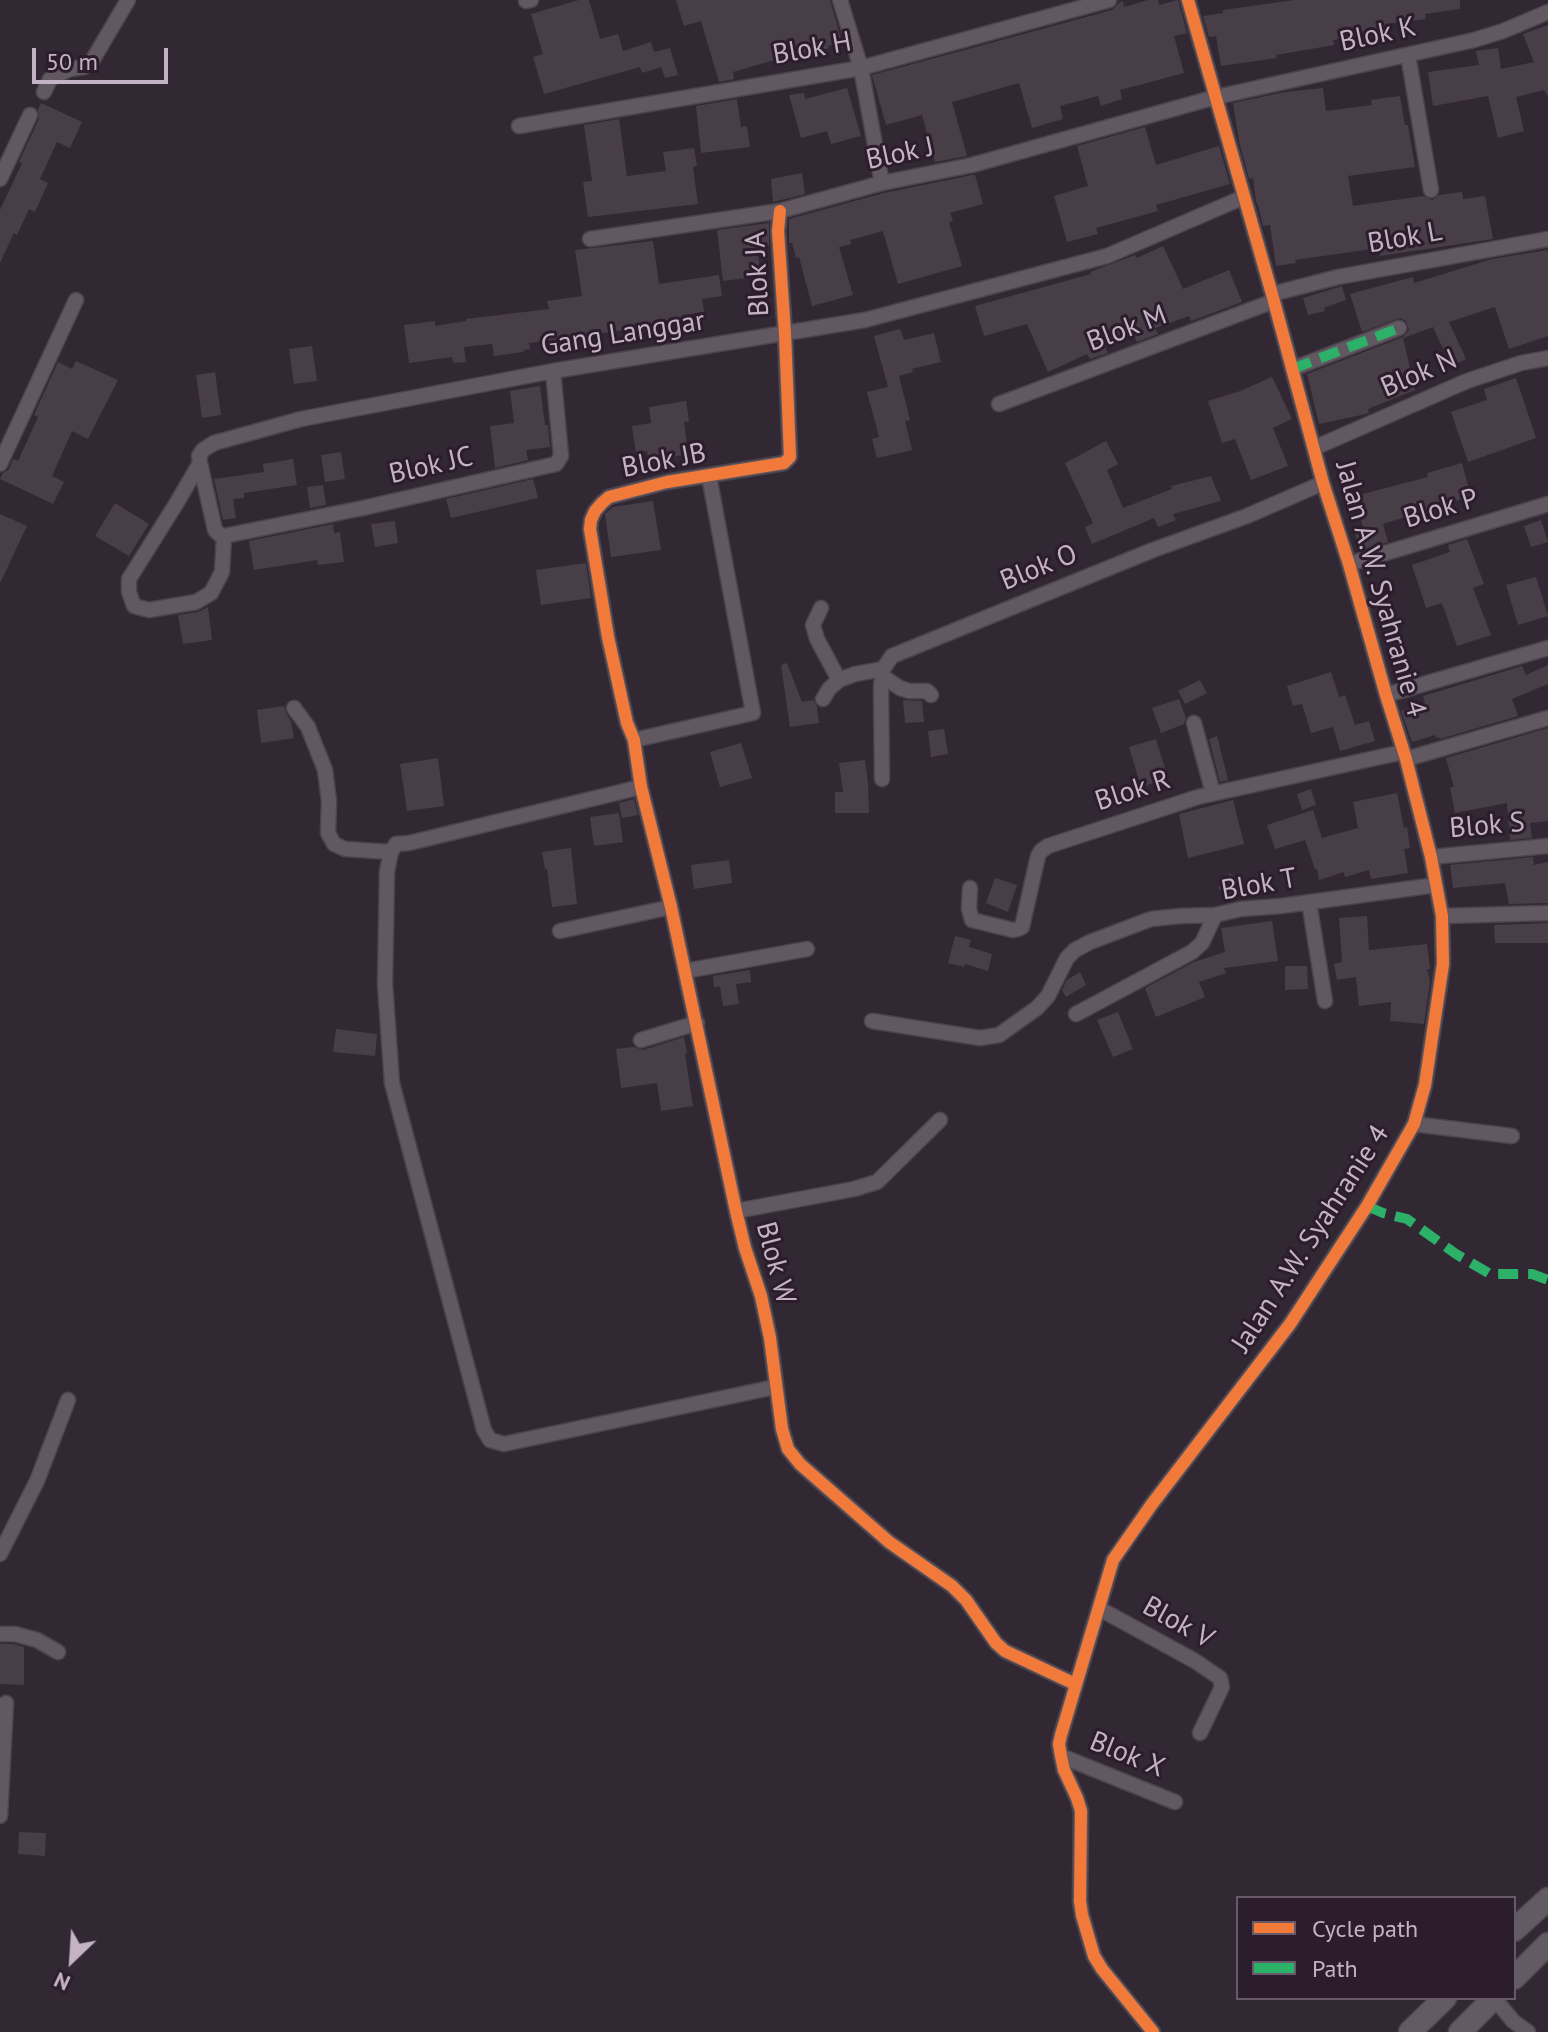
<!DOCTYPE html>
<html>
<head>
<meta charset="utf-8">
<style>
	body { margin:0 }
	#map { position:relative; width:1548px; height:2032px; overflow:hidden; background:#322833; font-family:"PT Sans",sans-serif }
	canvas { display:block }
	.legend { position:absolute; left:1236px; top:1896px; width:280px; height:104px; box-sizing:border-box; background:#2c1d2d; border:2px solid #685969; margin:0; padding:10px 14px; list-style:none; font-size:24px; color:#c3b3c4 }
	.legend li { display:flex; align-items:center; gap:16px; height:40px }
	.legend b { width:40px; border:2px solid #685969 }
	.north { position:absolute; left:32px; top:1920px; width:80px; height:80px; -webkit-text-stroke:6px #2c1d2d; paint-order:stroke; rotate:205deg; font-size:22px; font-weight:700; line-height:32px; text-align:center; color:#c3b3c4 }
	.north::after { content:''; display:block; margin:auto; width:28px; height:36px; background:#c3b3c4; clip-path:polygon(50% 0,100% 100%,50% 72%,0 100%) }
	.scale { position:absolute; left:32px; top:48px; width:136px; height:36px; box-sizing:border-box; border:4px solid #c3b3c4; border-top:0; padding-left:10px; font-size:24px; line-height:28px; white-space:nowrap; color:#c3b3c4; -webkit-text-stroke:6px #2c1d2d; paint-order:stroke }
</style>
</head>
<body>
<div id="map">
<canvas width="1548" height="2032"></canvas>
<ul class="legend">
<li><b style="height:10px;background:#f17a3a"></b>Cycle path</li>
<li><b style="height:10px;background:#2db169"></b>Path</li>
</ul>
<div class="north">N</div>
<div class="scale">50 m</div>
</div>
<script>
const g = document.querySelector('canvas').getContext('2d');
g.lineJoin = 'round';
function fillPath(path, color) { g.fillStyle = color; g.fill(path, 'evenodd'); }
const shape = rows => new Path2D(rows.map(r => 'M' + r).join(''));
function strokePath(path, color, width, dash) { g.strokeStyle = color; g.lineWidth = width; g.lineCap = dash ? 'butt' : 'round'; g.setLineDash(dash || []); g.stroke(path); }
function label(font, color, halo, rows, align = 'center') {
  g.font = font + ' "PT Sans",sans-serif'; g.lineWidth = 6; g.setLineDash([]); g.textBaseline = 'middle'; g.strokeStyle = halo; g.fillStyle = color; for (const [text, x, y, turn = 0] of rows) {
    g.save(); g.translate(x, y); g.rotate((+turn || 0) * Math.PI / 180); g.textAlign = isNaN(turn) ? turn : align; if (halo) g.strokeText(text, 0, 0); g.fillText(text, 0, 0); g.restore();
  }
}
fillPath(shape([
	[579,0,589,0,600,39,618,34,623,51,651,42,654,52,670,48,678,75,665,78,661,67,642,73,640,67,544,94,533,57,543,54,531,14],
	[676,0,830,0,842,42,828,46,829,48,779,62,778,59,733,72,734,79,719,82,701,21,684,26],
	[1148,0,1158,0,1159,5,1178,0,1187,33,1174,36,1184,73,1120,90,1122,99,1101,106,1098,96,1060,106,1063,119,1032,128,1019,83,952,102,967,156,935,162,922,115,886,125,872,75,1112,10,1119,3,1123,1,1124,7],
	[1294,0,1460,0,1460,9,1425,14,1426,19,1385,24,1386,30,1359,34,1359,36,1333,40,1334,45,1276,55,1277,58,1221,66,1216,36,1209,37,1203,16,1223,13,1223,10],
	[1548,25,1548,96,1544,90,1516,97,1524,131,1498,138,1488,96,1433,106,1428,72,1479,65,1476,51,1498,48,1501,69,1534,62,1523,34],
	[847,88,861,136,831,144,827,131,801,138,789,95,804,93,805,99],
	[1323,88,1326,111,1372,105,1371,100,1400,96,1405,125,1408,125,1415,167,1348,176,1353,206,1423,196,1432,200,1439,195,1462,192,1463,199,1485,196,1493,239,1380,256,1379,248,1295,260,1296,263,1276,266,1270,225,1263,226,1258,205,1256,202,1253,178,1249,179,1239,141,1233,103,1285,92],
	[737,99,741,127,747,126,750,147,701,153,696,106],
	[41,103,82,122,70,148,57,142,40,179,48,183,35,212,29,209,17,235,14,233,0,263,0,210,22,163,19,162,39,119,38,110],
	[619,119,627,176,666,171,663,152,694,148,697,166,693,167,698,204,588,217,583,182,592,181,584,125],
	[1145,127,1156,165,1219,146,1230,184,1156,205,1158,211,1096,228,1098,234,1067,242,1054,196,1088,186,1077,146],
	[802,173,805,194,773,202,771,179],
	[972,175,975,175,983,204,950,213,953,221,949,222,962,266,898,284,883,231,850,240,851,244,839,247,853,295,812,306,799,257,796,258,792,243,789,243,789,219,884,193],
	[769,223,769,246,757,248,761,276,723,281,717,230],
	[653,241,659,284,719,275,722,296,702,299,704,312,682,315,683,323,656,327,657,329,632,333,632,329,529,343,530,349,523,350,524,352,494,356,492,344,464,347,466,362,453,363,452,357,409,363,404,325,435,321,435,326,466,321,466,319,549,309,547,301,582,296,575,250],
	[1163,246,1183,289,1229,270,1242,302,1191,321,1189,316,1155,328,1158,334,1137,342,1134,336,1105,347,1108,353,1090,359,1087,354,1048,372,1027,324,984,336,975,306,1091,274,1090,272,1135,255,1137,258],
	[1548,250,1548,336,1509,349,1495,307,1449,322,1466,359,1451,366,1433,327,1403,338,1415,390,1368,409,1369,413,1366,414,1319,424,1307,374,1403,337,1409,330,1406,321,1400,318,1362,332,1350,294,1413,277,1414,283,1492,259],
	[1342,286,1346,300,1324,308,1325,311,1308,315,1303,298],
	[900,329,904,340,934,333,941,362,912,369,913,372,899,376,910,420,905,421,912,450,877,458,872,439,879,437,867,392,888,387,874,336],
	[312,346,317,381,294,384,289,349],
	[76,361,118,380,88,439,72,431,52,476,64,482,53,504,0,479,3,473,9,469,13,459,18,461,38,417,34,415,58,362,72,369],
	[215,372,221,415,202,418,196,375],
	[1272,377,1292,419,1273,428,1288,466,1251,480,1235,439,1222,443,1208,401,1240,391],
	[1516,378,1536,438,1468,462,1451,412,1487,400,1484,389],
	[540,386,545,425,548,425,550,447,526,450,528,460,495,468,490,426,514,423,510,391],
	[686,401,689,421,684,422,688,454,672,457,672,460,649,464,647,451,636,453,632,426,651,423,649,407],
	[1106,441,1118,464,1107,470,1123,508,1172,489,1171,486,1211,476,1221,501,1173,514,1176,520,1158,527,1154,518,1092,544,1085,527,1093,523,1065,463],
	[341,452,345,479,325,482,321,455],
	[293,459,297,485,244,493,244,498,233,499,236,518,223,520,214,479,264,472,263,464],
	[1462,463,1471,496,1383,524,1388,542,1359,551,1355,533,1364,531,1355,496,1428,477,1427,473],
	[533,479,538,498,451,518,446,499],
	[323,485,326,505,310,508,307,487],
	[653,501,661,550,611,557,605,514,613,507],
	[115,503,149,524,129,556,95,536],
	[0,514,27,526,0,583],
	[1541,520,1548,542,1531,547,1524,526],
	[395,521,398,543,375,547,371,524],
	[333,524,334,533,340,532,344,562,318,565,317,560,254,570,249,541],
	[1467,539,1484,584,1473,588,1491,635,1457,646,1442,603,1426,608,1412,565,1450,552,1448,545],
	[586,563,591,598,541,605,536,570],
	[1536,577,1548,616,1518,625,1506,585],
	[208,607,212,640,183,644,178,615,198,612],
	[787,663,802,702,813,700,817,706,819,723,790,727,781,665],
	[1548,665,1548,684,1512,699,1518,716,1440,739,1439,737,1436,738,1435,735,1412,742,1401,711,1425,703,1423,696,1522,666,1526,675],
	[1331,672,1339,697,1345,695,1355,725,1369,721,1375,741,1340,751,1333,727,1311,733,1302,704,1293,706,1287,686],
	[1200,680,1207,693,1185,704,1178,691],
	[1179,699,1186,718,1184,724,1161,733,1152,708],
	[903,700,922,701,924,722,905,723],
	[284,706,286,713,291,721,294,738,261,743,257,710],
	[1548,728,1548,821,1530,823,1532,838,1510,840,1507,803,1455,813,1450,787,1454,787,1446,758],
	[944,729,948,754,931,757,928,731],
	[1217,736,1228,780,1220,782,1209,739],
	[1156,739,1168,778,1141,787,1129,747],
	[741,743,752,778,720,787,710,752],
	[438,758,444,806,407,811,400,764],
	[865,760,868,783,869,813,835,813,835,792,843,792,839,763],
	[1311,789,1316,805,1302,810,1297,794],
	[1397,793,1404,828,1407,827,1410,848,1404,849,1408,873,1371,879,1369,870,1345,877,1344,872,1319,880,1317,869,1315,869,1305,840,1275,849,1267,825,1313,810,1322,838,1358,828,1353,802],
	[634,799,638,815,622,818,619,803],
	[1233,800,1244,844,1188,858,1179,814],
	[619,813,623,842,594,846,590,817],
	[571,848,577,904,552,907,547,869,545,869,542,852],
	[1533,857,1534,865,1548,862,1548,903,1509,904,1505,883,1453,888,1450,865],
	[729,860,732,883,694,889,691,865],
	[1230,873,1244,885,1232,900,1218,888],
	[995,878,1017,885,1008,912,986,903],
	[1367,916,1369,950,1427,944,1430,969,1427,969,1430,981,1424,1024,1390,1021,1391,1002,1359,1006,1356,977,1337,980,1334,964,1342,962,1339,918],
	[1272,921,1278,961,1224,968,1226,973,1199,982,1205,997,1156,1017,1145,988,1194,962,1225,952,1221,928],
	[1548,923,1548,943,1495,943,1494,925],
	[955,936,971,940,969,947,992,954,988,971,965,964,964,967,948,963],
	[1285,966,1307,966,1308,989,1285,990],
	[750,970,751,982,736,984,739,1004,723,1006,720,986,714,987,713,976],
	[1080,972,1086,985,1066,997,1062,990,1067,980],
	[1118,1012,1133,1049,1113,1057,1097,1020],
	[336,1029,377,1034,375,1056,333,1052],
	[684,1037,687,1053,685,1054,693,1106,661,1111,657,1083,621,1088,616,1049,634,1047,643,1050],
	[0,1644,14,1644,24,1647,24,1685,0,1684],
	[19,1832,46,1833,45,1856,18,1854]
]), '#483e48');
const minor = shape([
	[840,0,861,68,882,183],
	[526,1,531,0],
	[1408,55,1431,190],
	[44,92,50,79,70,69,84,67,92,61,128,0],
	[519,126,861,68,1109,0],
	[0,179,30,115],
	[780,211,778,231,785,334,790,457,784,463,667,482,609,497,602,503,595,511,591,520,590,529,608,637,627,723,634,740,641,787,671,907,736,1211,745,1248,761,1296,770,1338,782,1429,788,1449,800,1464,889,1542,952,1586,966,1600,996,1643,1005,1651,1075,1684],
	[590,239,780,211,882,183,972,165,1216,97,1474,40,1503,31,1548,12],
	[1272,294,1338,277,1548,239],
	[1292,369,1399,328],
	[999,404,1274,301],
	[1314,448,1467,381,1521,363,1548,358],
	[200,463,215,530,219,534,224,536],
	[0,464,76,300],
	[224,536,222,572,211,593,196,602,149,610,134,606,129,592,129,579,176,504,200,463,199,456,203,450,214,443,301,419,553,371,865,320,1107,256,1244,197],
	[224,536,363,508,556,464,561,456,553,371],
	[1349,564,1548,504],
	[821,608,813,625,817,639,839,680],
	[882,676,900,688,909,691,927,691,931,695],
	[1386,695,1548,648],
	[823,699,829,689,839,680,855,674,883,669],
	[294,708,308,727,325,770,329,801,328,833,334,844,345,849,391,852],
	[1194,723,1213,793],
	[634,740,753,713,709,476],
	[1406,759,1548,718],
	[882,779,881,687,883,669,892,656,1153,550,1247,516,1323,483],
	[641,787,409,843,396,844,391,852,387,871,385,984,392,1083,484,1430,490,1440,504,1444,775,1387],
	[1431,857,1548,846],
	[970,888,969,909,972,920,1013,930,1018,929,1022,927,1038,856,1041,851,1048,846,1198,797,1403,752],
	[1309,902,1325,1001],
	[1442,916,1548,913],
	[560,931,671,907],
	[685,971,807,949],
	[1076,1014,1192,952,1202,943,1215,915,1241,909,1281,906,1436,885],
	[872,1021,980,1038,999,1035,1037,1008,1048,996,1067,958,1075,950,1090,942,1151,919,1180,916,1215,915],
	[641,1040,697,1023],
	[1414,1124,1512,1136],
	[736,1211,854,1189,877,1182,940,1120],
	[0,1554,37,1481,68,1400],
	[1100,1609,1195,1661,1220,1678,1222,1687,1200,1733],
	[0,1634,15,1634,37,1640,58,1652],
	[1061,1756,1175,1802],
	[0,1816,6,1703],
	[1494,1998,1513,2021,1528,2032],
	[1153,2032,1102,1969,1094,1956,1082,1915,1080,1901,1081,1811,1077,1798,1064,1770,1061,1756,1059,1744,1061,1735,1113,1560,1152,1504,1290,1324,1367,1206,1414,1124,1425,1085,1443,964,1442,916,1431,857,1406,759,1386,695,1349,564,1323,483,1272,294,1188,0]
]);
const primary = shape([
	[1514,1930,1548,1899],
	[1514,1978,1548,1944],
	[1410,2032,1445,1998],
	[1460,2032,1494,1998]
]);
strokePath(minor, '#4b444c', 17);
strokePath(primary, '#4c434d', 25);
strokePath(minor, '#615862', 14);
strokePath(primary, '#635b63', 22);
strokePath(shape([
	[1292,369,1399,328],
	[1367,1206,1383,1213,1407,1219,1456,1254,1490,1274,1532,1274,1548,1280]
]), '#2db169', 10, [20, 10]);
strokePath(shape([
	[780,211,778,231,785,334,790,457,784,463,667,482,609,497,602,503,595,511,591,520,590,529,608,637,627,723,634,740,641,787,671,907,736,1211,745,1248,761,1296,770,1338,782,1429,788,1449,800,1464,889,1542,952,1586,966,1600,996,1643,1005,1651,1075,1684],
	[1153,2032,1102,1969,1094,1956,1082,1915,1080,1901,1081,1811,1077,1798,1064,1770,1061,1756,1059,1744,1061,1735,1113,1560,1152,1504,1290,1324,1367,1206,1414,1124,1425,1085,1443,964,1442,916,1431,857,1406,759,1386,695,1349,564,1323,483,1272,294,1188,0]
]), '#f17a3a', 12);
label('28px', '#c3b3c4', '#2c1d2d', [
	["Blok K",1378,35,-12],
	["Blok H",812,49,-10],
	["Blok J",900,154,-12],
	["Blok L",1405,238,-10],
	["Blok JA",758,274,-93],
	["Blok M",1127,329,-21],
	["Gang Langgar",623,334,-9],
	["Blok N",1419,374,-23],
	["Blok JB",664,461,-11],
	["Blok JC",431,466,-13],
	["Blok P",1441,509,-17],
	["Blok O",1039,568,-22],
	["Jalan A.W. Syahranie 4",1380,589,74],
	["Blok R",1133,791,-18],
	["Blok S",1487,826,-5],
	["Blok T",1259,885,-10],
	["Jalan A.W. Syahranie 4",1311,1239,-57],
	["Blok W",775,1263,75],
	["Blok V",1178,1623,29],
	["Blok X",1127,1755,22]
]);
</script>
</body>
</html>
